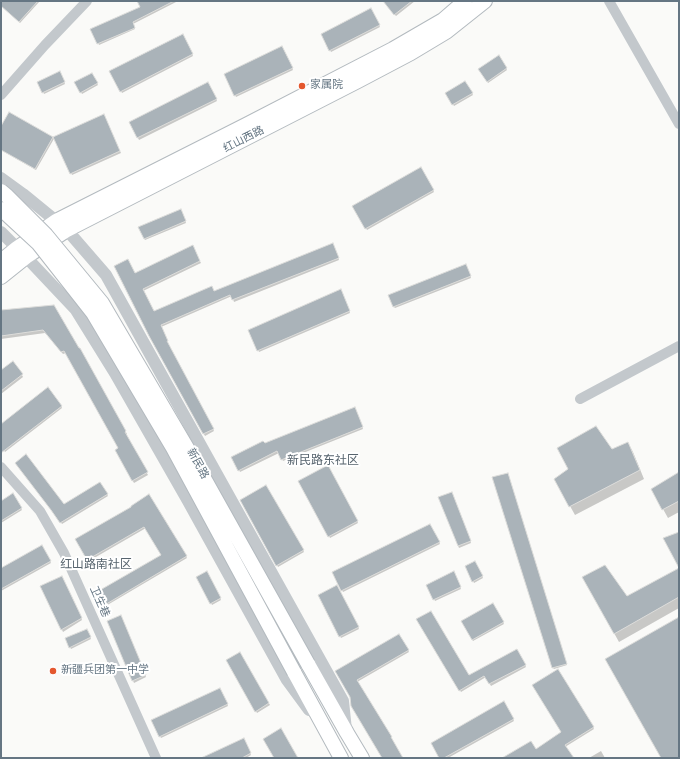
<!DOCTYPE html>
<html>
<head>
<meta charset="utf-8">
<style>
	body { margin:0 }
	#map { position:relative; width:680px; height:759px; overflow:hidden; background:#fafaf8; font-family:"Source Sans 3",sans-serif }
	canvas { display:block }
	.frame { position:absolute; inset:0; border:2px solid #657683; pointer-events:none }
</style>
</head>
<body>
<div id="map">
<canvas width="680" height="759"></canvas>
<div class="frame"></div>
</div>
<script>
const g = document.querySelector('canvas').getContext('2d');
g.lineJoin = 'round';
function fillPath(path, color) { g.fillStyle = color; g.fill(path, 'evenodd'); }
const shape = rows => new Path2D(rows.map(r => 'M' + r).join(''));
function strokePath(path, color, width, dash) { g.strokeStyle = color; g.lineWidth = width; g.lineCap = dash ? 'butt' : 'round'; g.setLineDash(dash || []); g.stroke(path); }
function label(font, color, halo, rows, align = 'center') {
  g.font = font + ' "Source Sans 3","Noto Sans SC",sans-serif'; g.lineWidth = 4; g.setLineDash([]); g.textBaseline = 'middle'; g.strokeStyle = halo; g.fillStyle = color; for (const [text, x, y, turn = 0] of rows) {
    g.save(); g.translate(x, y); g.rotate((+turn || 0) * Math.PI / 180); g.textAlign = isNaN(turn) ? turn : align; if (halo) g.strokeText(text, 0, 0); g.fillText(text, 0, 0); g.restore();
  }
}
fillPath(shape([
	[1,1,40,1,20,23,1,5],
	[145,1,178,1,133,24,135,29,99,45,92,30,141,8],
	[388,1,415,1,396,16,386,5],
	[371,11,380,27,331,52,322,35],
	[183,35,193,56,122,93,111,72],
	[282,47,293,70,236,97,225,75],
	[499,57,507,70,488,83,480,69],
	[60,73,65,84,44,94,39,83],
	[91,74,98,85,82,94,76,83],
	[465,82,473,95,454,106,446,93],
	[208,83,217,101,139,140,130,122],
	[9,113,53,138,104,115,121,153,72,175,55,137,36,170,1,150,1,128],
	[420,168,434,192,367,230,353,207],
	[181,210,186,223,145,240,140,227],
	[192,246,201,263,143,291,153,312,214,292,333,246,339,260,234,302,232,296,161,327,168,343,167,343,214,431,205,436,150,336,135,274],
	[467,267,471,278,395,308,394,307,389,296],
	[341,291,350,313,259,352,249,330],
	[53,306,81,351,127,434,126,435,148,475,134,483,116,451,120,448,66,353,63,354,45,333,1,339,1,311],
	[1,371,22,375,23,377,1,394],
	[61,406,62,408,5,452,1,446,1,425],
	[355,410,363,429,283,461,279,453,240,472,233,457],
	[628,443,633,452,644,479,575,515,555,479,612,450],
	[327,466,358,523,330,538,299,481],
	[679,474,679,512,668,518,663,509],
	[508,475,567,665,554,669,553,668],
	[99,483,108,496,62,524,54,512],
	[266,486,304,552,278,567,241,500],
	[12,495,22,510,1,523,1,502],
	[149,495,187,558,104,607,97,594,162,555,146,528,89,561,76,539,133,507],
	[452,495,471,543,459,548,439,498],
	[430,525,440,544,343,592,333,573],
	[42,547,51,563,1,591,1,569],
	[475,562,483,578,474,583,473,581],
	[679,569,679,608,619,642,583,577,627,597],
	[207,573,221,600,212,605,197,577],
	[453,573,461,589,435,601,427,585],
	[62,577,82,620,63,632,42,587],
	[337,587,359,629,341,638,319,596],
	[493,604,504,624,473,641,462,622],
	[122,618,146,677,134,683,108,621],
	[418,619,468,677,517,650,526,667,491,686,486,677,461,692],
	[87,630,91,639,71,649,66,639],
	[399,635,409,652,357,682,402,758,383,758,336,671],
	[240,653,270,705,257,713,227,660],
	[558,671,594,729,565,747,573,758,504,758,535,751,562,732],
	[220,689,228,706,161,738,152,721],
	[504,703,514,721,448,758,440,758],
	[243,739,251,755,246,758,203,758],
	[601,751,605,758,589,758]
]), '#0003');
const building = shape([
	[1,1,38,1,19,22,1,6,1,1],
	[137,1,174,1,133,22,135,28,97,44,90,29,140,7,137,1],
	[383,1,412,1,394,15,383,1],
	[371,8,380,25,329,51,321,34,371,8],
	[183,34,193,54,120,92,109,71,183,34],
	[282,46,293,68,234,96,224,74,282,46],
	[499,55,507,68,487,82,478,69,499,55],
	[60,71,65,82,42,93,37,82,60,71],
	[92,73,98,83,80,93,74,82,92,73],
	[465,81,473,93,452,105,445,93,465,81],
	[208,82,217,99,137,138,129,122,208,82],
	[9,112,53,137,35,169,1,150,1,126,9,112],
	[104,114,120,151,70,174,53,137,104,114],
	[421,167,434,190,365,229,352,206,421,167],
	[181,209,186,221,144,239,138,227,181,209],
	[333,243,339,258,232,300,230,295,161,325,168,341,167,341,214,429,203,434,149,336,114,266,128,259,135,273,193,245,200,261,143,289,154,311,212,286,214,291,333,243],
	[466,264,471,276,393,307,388,295,466,264],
	[341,289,350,311,257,351,248,330,341,289],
	[54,305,79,348,80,348,126,431,125,432,148,472,132,481,115,450,118,448,64,351,61,352,43,330,1,336,1,310,54,305],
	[13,361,23,374,1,391,1,370,13,361],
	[48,387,62,406,1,453,1,424,48,387],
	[355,407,363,427,281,460,277,451,238,471,231,457,263,441,265,443,355,407],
	[596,426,612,449,628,442,640,470,569,507,554,479,568,469,557,448,596,426],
	[26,454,64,504,100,482,108,494,60,523,51,510,15,463,26,454],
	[328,465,358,521,328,537,298,481,328,465],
	[679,472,679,501,662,510,651,489,679,472],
	[508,473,567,664,552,668,492,477,508,473],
	[266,485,304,550,276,566,240,500,266,485],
	[452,492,471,541,458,546,438,497,452,492],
	[13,493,22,508,1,521,1,501,13,493],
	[149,494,187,556,103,606,95,593,161,555,144,527,87,560,75,539,131,507,131,506,149,494],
	[430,524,440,542,341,591,332,572,430,524],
	[679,532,679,597,614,634,582,577,605,565,627,596,679,568,663,538,679,532],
	[42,545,51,561,1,589,1,568,42,545],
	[475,561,483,576,472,582,465,566,475,561],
	[207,571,221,598,210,604,196,577,207,571],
	[454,571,461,587,433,600,426,585,454,571],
	[62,576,82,618,61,630,40,586,62,576],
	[337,585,359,627,339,637,318,595,337,585],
	[493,603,504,622,472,640,461,621,493,603],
	[431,611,469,675,517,649,526,665,489,684,484,676,459,691,416,619,431,611],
	[121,615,146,675,132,681,107,621,121,615],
	[679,617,679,758,661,758,605,659,679,617],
	[87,629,91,637,69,648,65,638,87,629],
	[399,634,409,650,357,680,392,737,391,737,403,758,382,758,351,706,350,697,335,671,399,634],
	[240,652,269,703,255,712,226,660,240,652],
	[558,669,594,727,565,745,574,758,502,758,531,741,536,749,561,732,532,685,558,669],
	[220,688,228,704,159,737,151,720,220,688],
	[504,701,514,719,444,758,439,758,431,743,504,701],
	[281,728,298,758,274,758,263,739,281,728],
	[244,738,251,753,242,758,201,758,244,738]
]);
fillPath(building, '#aab3b9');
strokePath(building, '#dcdcda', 1);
const secondary = shape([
	[1,261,17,248,56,221,246,125,393,49,443,20,465,1],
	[1,277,26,257,67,230,358,81,411,53,446,32,485,1],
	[308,664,347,733,362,758],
	[294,672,341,758]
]);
strokePath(secondary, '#b3babf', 16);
strokePath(shape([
	[609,1,679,124],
	[1,95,45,45,87,1],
	[580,399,679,346],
	[1,467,40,511,64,553,156,758]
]), '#c3c8cc', 10);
strokePath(shape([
	[1,178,23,194,67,230,106,275,343,701,346,730],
	[1,232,26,257,76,310,115,373,188,501,287,680,309,710]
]), '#c3c8cc', 12);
strokePath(secondary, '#fff', 14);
const secondaryBridge = shape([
	[1,191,7,196,46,235,102,303,190,453,308,664],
	[1,209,38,243,93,313,173,448,294,672]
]);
strokePath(secondaryBridge, '#b3babf', 16, []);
strokePath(secondaryBridge, '#fff', 14);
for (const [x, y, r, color] of [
	[302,86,4,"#e4572e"],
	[53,671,4,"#e4572e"]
]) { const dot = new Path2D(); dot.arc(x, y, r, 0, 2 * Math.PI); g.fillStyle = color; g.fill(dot); strokePath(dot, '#fff', 1.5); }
label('11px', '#657683', '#fff', [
	["家属院",310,86],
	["新疆兵团第一中学",61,671]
], 'left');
label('11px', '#657683', '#fff', [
	["红山西路",244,140,-27],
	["新民路",197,464,61],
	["卫生巷",99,602,66]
]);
label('12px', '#57646e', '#fff', [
	["新民路东社区",323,461],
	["红山路南社区",96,565]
]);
</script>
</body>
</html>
